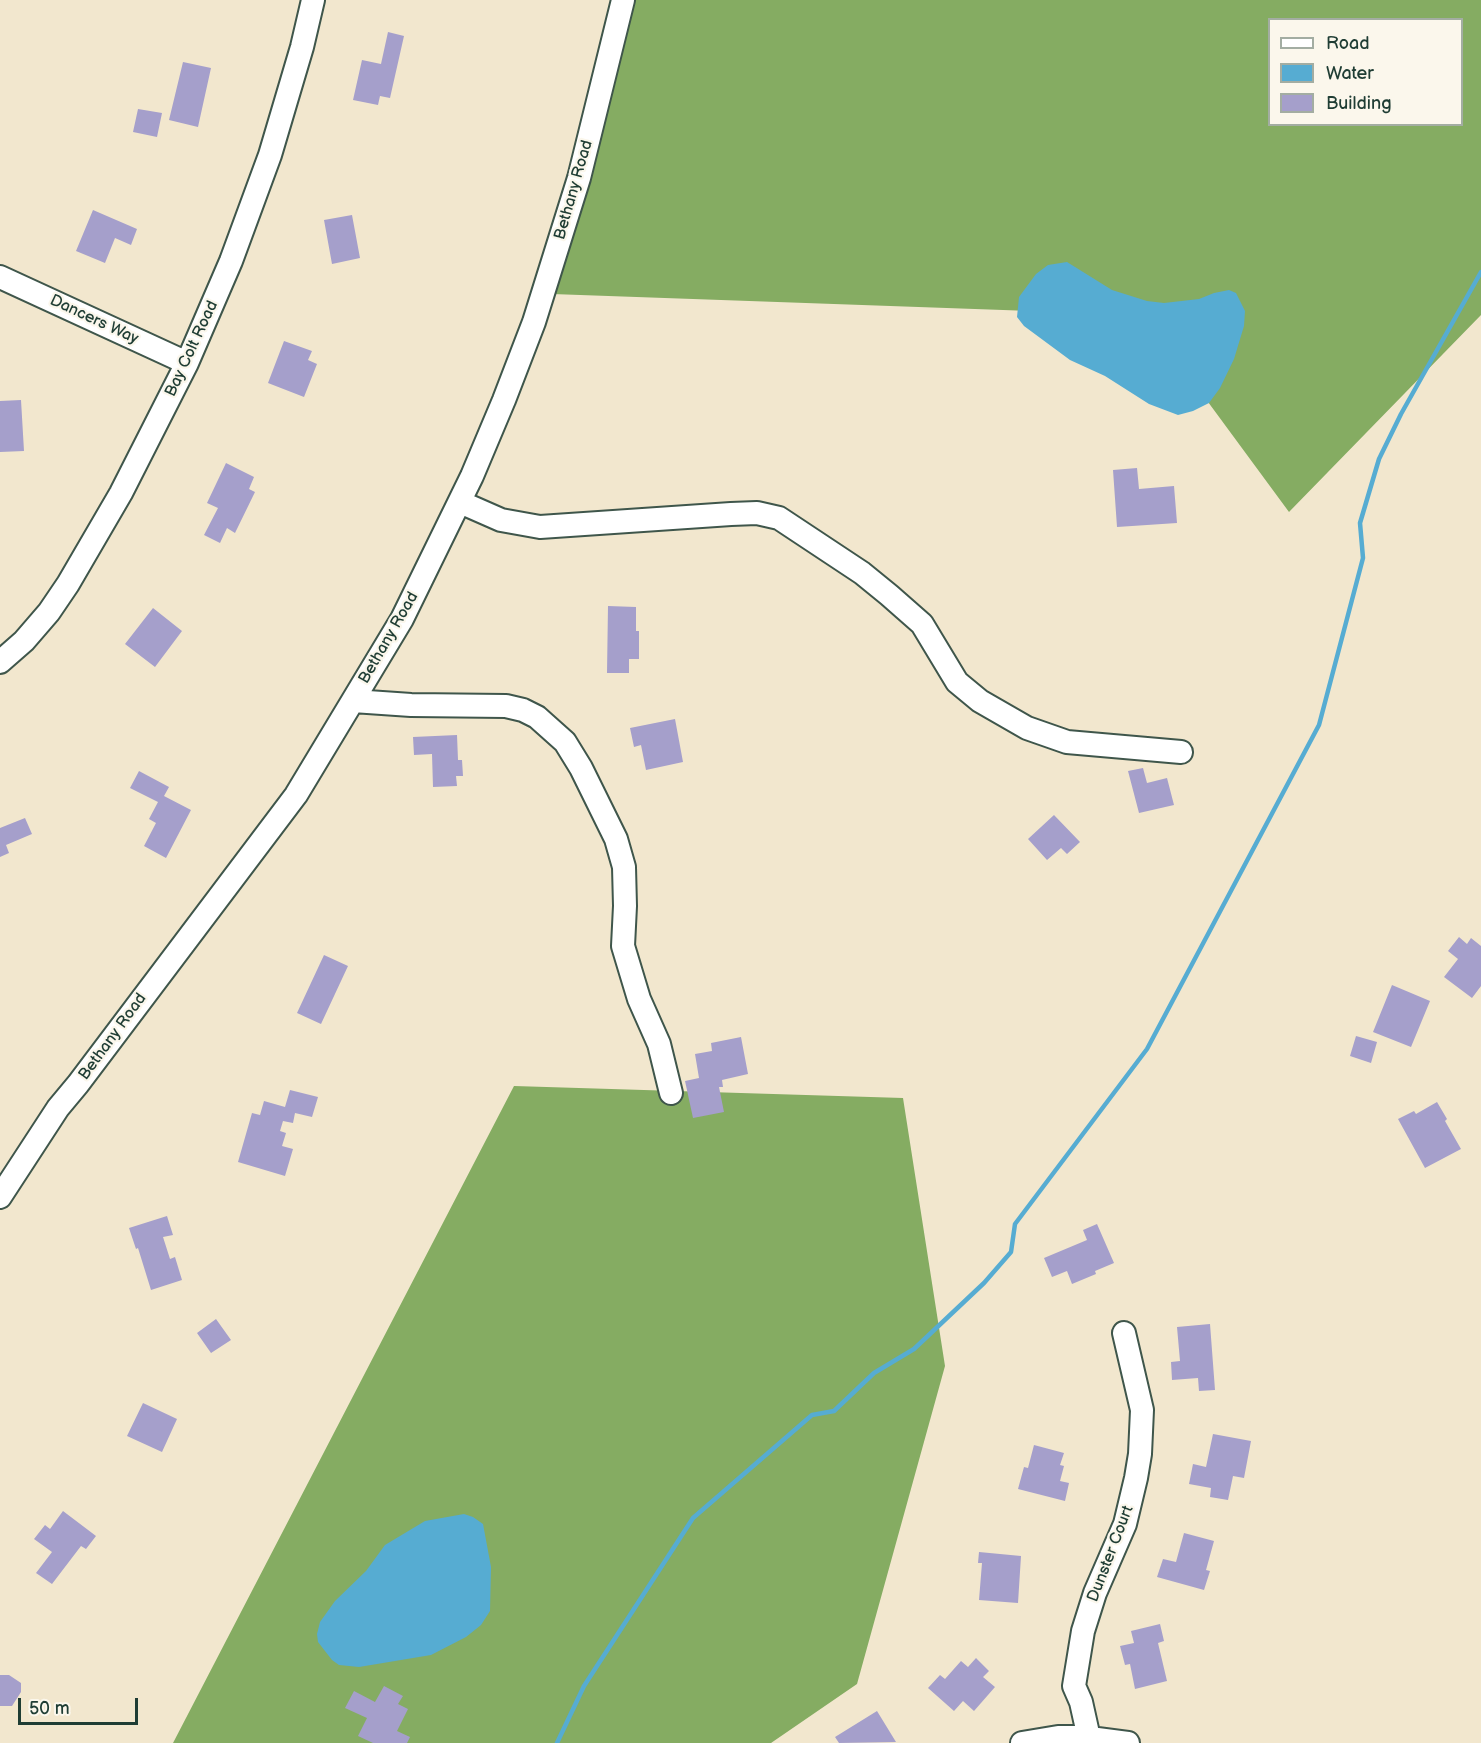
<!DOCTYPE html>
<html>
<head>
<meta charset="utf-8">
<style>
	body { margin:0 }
	#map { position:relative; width:1481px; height:1743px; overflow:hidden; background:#f2e7ce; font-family:"Balsamiq Sans",sans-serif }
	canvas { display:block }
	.legend { position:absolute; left:1268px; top:18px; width:195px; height:108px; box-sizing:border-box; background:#fbf7ec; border:2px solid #a3ada2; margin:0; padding:8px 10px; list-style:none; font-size:18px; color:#1f3d34 }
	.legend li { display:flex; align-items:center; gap:12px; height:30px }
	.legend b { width:30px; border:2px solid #a3ada2 }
	.scale { position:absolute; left:18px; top:1698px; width:120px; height:27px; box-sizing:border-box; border:3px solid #1f3d34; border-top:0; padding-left:8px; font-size:18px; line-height:21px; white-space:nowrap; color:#1f3d34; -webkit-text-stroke:4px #fbf7ec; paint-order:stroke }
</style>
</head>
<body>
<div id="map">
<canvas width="1481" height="1743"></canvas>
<ul class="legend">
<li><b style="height:8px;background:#fff"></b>Road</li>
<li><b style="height:16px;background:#56acd2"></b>Water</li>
<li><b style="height:16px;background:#a59fcb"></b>Building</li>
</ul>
<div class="scale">50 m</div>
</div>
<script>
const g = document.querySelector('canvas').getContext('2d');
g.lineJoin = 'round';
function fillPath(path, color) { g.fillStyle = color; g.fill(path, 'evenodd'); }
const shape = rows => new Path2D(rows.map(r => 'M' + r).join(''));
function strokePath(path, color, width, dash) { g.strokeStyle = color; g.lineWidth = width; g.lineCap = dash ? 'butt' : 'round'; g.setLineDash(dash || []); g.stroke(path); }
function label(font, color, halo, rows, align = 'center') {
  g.font = font + ' "Balsamiq Sans",sans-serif'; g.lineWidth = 4.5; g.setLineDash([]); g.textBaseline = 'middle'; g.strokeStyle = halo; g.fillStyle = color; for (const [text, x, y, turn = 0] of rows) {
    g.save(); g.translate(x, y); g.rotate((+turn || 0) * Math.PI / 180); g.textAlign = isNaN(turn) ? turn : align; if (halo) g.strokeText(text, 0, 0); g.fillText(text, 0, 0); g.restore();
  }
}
fillPath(shape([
	[633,0,1481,0,1481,315,1289,512,1144,315,552,294],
	[1270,20,1462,20,1462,124,1270,124],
	[514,1086,903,1098,945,1366,857,1684,771,1743,173,1743]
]), '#85ac62');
fillPath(shape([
	[1067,262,1112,290,1147,301,1164,303,1199,299,1214,293,1229,290,1236,293,1245,311,1244,326,1234,359,1220,388,1209,403,1193,411,1178,415,1149,404,1105,376,1070,360,1024,326,1017,317,1019,297,1036,274,1048,265],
	[464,1514,473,1517,483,1524,491,1567,490,1611,481,1625,466,1637,431,1655,359,1667,339,1665,332,1660,318,1642,317,1634,320,1622,335,1601,366,1571,385,1545,425,1521]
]), '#56acd2');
strokePath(shape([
	[557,1743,584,1686,693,1518,812,1415,834,1411,874,1373,914,1349,984,1283,1011,1252,1015,1224,1147,1049,1319,725,1363,558,1360,523,1379,459,1401,414,1481,272]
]), '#56acd2', 4.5);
fillPath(shape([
	[388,32,404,36,390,98,380,96,378,105,353,100,362,60,381,64],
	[183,62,211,68,198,127,169,120],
	[138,109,162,113,157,137,133,132],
	[93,210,137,229,131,245,115,238,105,263,76,251],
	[352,215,360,258,332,264,324,220],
	[284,341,312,351,308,360,317,364,304,397,268,383],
	[21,400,24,451,0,452,0,401],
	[226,463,254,477,249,489,255,492,235,533,227,528,220,543,204,535,218,508,207,503],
	[1137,468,1139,489,1174,486,1177,523,1117,527,1113,470],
	[608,606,636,607,636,631,639,631,639,659,629,659,629,673,607,673],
	[153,608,182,631,155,667,125,644],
	[675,719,683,762,646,770,641,745,634,747,630,728],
	[457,735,458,760,462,760,463,776,456,776,457,786,433,787,432,754,414,755,413,737],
	[1143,768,1147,783,1167,778,1174,805,1139,813,1128,771],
	[139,771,169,787,164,796,191,810,166,858,144,846,156,823,149,819,158,802,130,788],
	[1054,815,1080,842,1067,854,1061,848,1047,860,1028,839],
	[25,818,32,834,6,845,9,853,0,857,0,828],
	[1459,937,1467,944,1471,938,1481,946,1481,986,1472,998,1444,977,1458,959,1448,951],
	[324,955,348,966,321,1024,297,1013],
	[1392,985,1430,1001,1411,1047,1373,1032],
	[1356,1036,1377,1042,1371,1063,1350,1056],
	[741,1037,748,1074,722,1080,723,1087,719,1087,724,1112,693,1118,685,1081,699,1078,695,1054,712,1051,711,1043],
	[290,1090,318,1097,312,1117,295,1113,293,1123,283,1121,280,1131,286,1133,282,1146,293,1149,285,1176,238,1162,252,1113,260,1115,264,1101,285,1107],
	[1437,1102,1447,1119,1445,1121,1461,1149,1425,1168,1398,1119,1414,1111,1416,1114],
	[167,1216,173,1235,163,1237,170,1259,175,1257,182,1280,151,1290,138,1248,136,1249,129,1228],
	[1097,1224,1114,1263,1095,1271,1096,1274,1072,1284,1067,1271,1052,1277,1044,1258,1087,1240,1083,1230],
	[216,1319,231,1340,211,1353,197,1333],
	[1210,1324,1215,1390,1199,1391,1198,1378,1172,1380,1171,1362,1180,1361,1177,1327],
	[143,1403,177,1419,162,1452,127,1436],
	[1213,1434,1251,1441,1244,1478,1233,1476,1228,1500,1210,1497,1211,1488,1189,1484,1193,1464,1206,1467],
	[1034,1445,1064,1453,1060,1465,1064,1466,1060,1481,1069,1483,1065,1501,1018,1489,1024,1467,1028,1468],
	[63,1511,96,1536,86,1549,81,1546,52,1584,36,1573,52,1552,34,1539,45,1525,50,1529],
	[1184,1533,1214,1541,1206,1570,1210,1571,1204,1590,1157,1577,1163,1559,1176,1562],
	[979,1552,1021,1556,1018,1603,979,1600,982,1563,978,1563],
	[1160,1624,1164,1641,1158,1643,1167,1681,1135,1689,1130,1664,1125,1665,1120,1646,1134,1643,1131,1631],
	[976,1658,989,1671,983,1677,995,1687,974,1711,963,1701,954,1711,928,1688,940,1675,945,1679,961,1661,968,1667],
	[0,1675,9,1675,21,1683,21,1692,12,1706,0,1706],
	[384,1686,403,1696,398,1704,408,1709,397,1731,410,1737,407,1743,373,1743,358,1736,367,1718,345,1708,354,1691,375,1702],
	[877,1711,896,1742,839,1743,835,1737]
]), '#a59fcb');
const minor = shape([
	[0,277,187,363],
	[460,502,501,520,540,527,731,514,757,513,779,518,862,573,889,595,922,624,957,682,980,701,1027,728,1067,742,1181,752],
	[0,662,24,641,49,612,68,584,121,493,187,363,231,261,270,155,302,47,313,0],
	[353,701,411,705,506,706,523,710,537,717,565,742,581,768,616,839,624,867,625,906,623,946,639,999,659,1044,671,1093],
	[0,1197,58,1108,78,1084,296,795,402,619,472,476,504,400,534,322,579,178,623,0],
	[1089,1738,1081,1702,1074,1686,1083,1631,1095,1593,1125,1524,1136,1478,1140,1454,1142,1410,1124,1333],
	[1022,1743,1058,1737,1082,1737,1128,1743]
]);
strokePath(minor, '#3f564b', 26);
strokePath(minor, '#fff', 22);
label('16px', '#1f3d34', '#fbf7ec', [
	["Bethany Road",574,190,-74],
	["Dancers Way",94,320,25],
	["Bay Colt Road",192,349,-65],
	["Bethany Road",389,638,-60],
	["Bethany Road",113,1037,-54],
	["Dunster Court",1111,1554,-69]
]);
</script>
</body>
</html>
